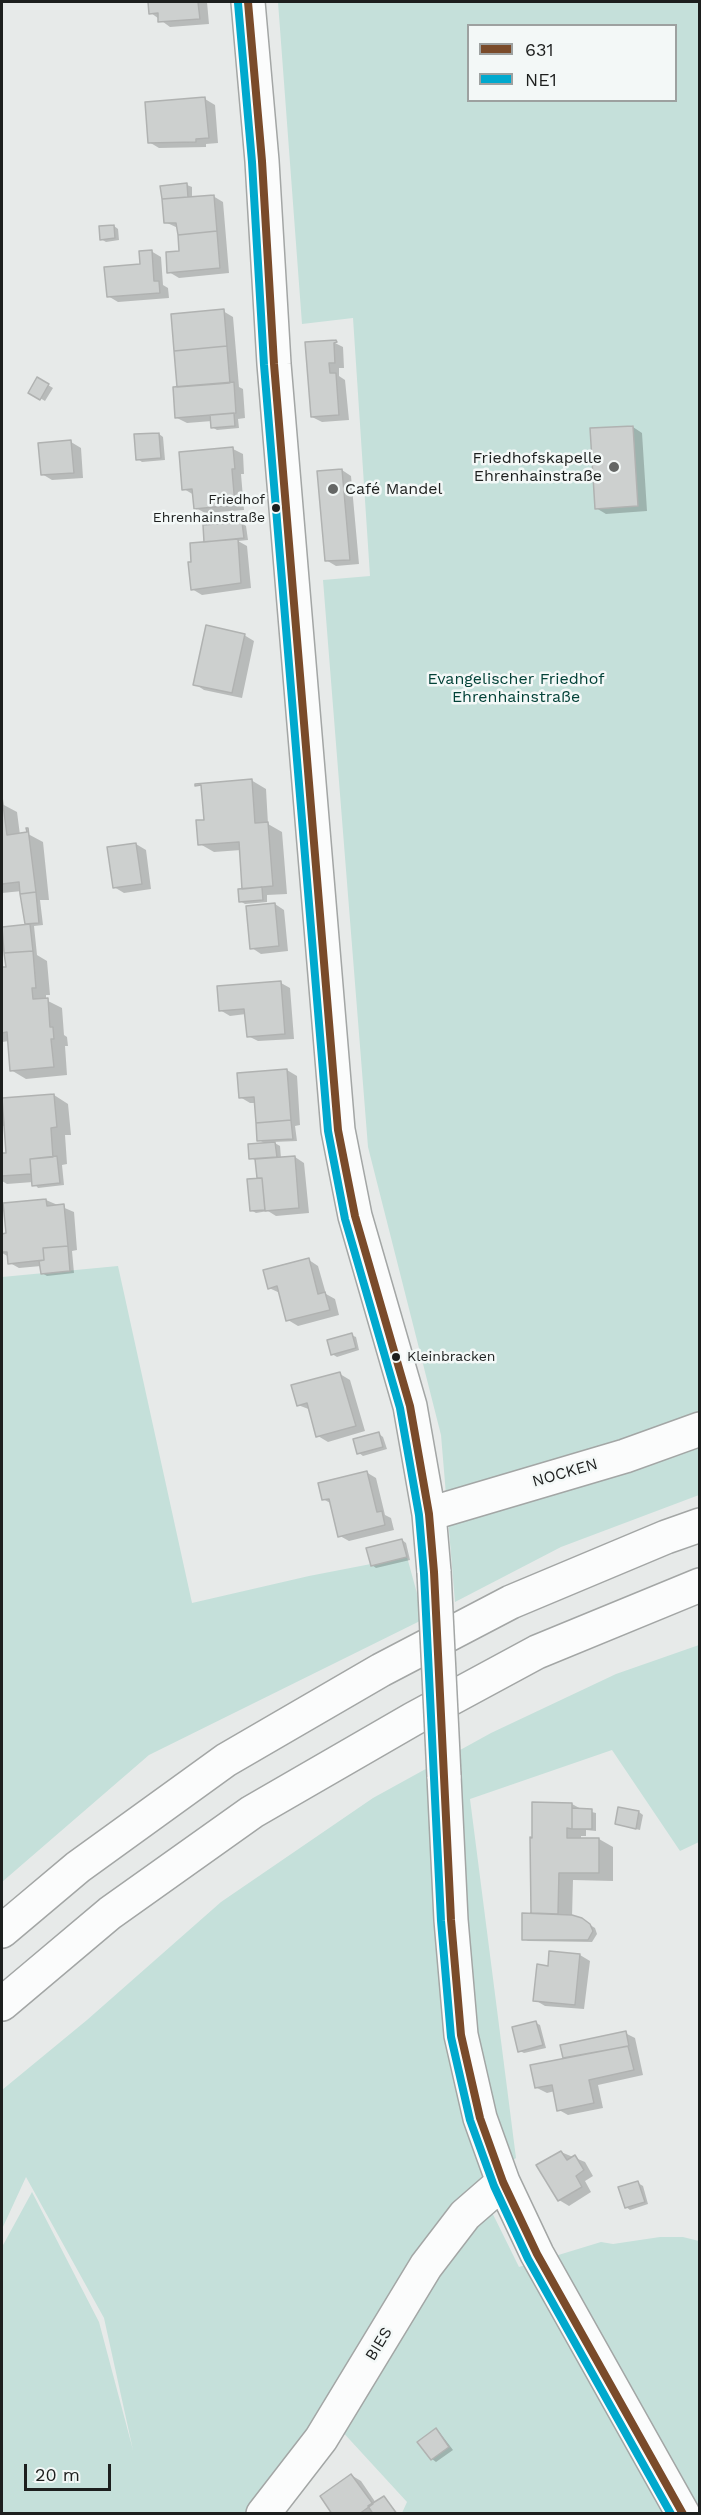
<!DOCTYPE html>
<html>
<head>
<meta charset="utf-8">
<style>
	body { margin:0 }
	#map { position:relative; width:701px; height:2515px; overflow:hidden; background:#e7eae9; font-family:"Work Sans",sans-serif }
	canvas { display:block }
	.frame { position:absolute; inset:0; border:3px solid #1d1f1e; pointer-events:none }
	.legend { position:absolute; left:467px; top:24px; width:210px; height:78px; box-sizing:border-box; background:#f3f8f7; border:2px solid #9da1a0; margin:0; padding:8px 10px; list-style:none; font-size:18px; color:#1d1f1e }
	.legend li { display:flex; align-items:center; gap:12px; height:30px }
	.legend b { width:30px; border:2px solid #9da1a0 }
	.scale { position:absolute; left:24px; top:2464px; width:87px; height:27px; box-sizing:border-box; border:3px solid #1d1f1e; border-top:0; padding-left:8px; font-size:18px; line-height:21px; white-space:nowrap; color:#1d1f1e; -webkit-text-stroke:4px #f3f8f7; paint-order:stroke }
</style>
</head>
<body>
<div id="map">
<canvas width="701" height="2515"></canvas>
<div class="frame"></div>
<ul class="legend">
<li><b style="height:8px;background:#7a4b2a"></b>631</li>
<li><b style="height:8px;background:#00a9ce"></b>NE1</li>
</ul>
<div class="scale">20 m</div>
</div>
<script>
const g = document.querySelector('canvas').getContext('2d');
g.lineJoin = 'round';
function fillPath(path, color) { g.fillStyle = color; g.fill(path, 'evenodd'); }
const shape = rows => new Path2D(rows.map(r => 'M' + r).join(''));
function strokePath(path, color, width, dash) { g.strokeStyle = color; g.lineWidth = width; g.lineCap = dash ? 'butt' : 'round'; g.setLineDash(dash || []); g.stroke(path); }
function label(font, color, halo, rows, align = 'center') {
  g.font = font + ' "Work Sans",sans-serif'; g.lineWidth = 5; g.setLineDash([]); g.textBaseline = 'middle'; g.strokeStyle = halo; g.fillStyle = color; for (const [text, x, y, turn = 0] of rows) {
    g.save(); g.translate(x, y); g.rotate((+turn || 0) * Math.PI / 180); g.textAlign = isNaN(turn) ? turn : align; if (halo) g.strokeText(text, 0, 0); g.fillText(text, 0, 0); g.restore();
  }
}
fillPath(shape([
	[278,2,699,2,699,1495,561,1547,455,1602,441,1435,368,1147,323,580,370,576,353,318,302,324],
	[468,26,676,26,676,100,468,100],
	[118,1266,192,1603,309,1576,407,1557,424,1619,149,1755,2,1882,2,1277],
	[699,1645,699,1842,680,1851,612,1750,470,1799,516,2158,479,2186,519,2267,601,2242,613,2244,660,2237,683,2237,699,2241,699,2513,402,2513,407,2502,339,2428,250,2513,2,2513,2,2247,32,2192,99,2322,133,2450,104,2318,26,2177,2,2229,2,2090,87,2020,221,1902,373,1798,491,1733,616,1674]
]), '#c5e0da');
fillPath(shape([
	[150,2,207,2,209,24,170,27,151,13],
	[205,99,215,105,218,143,206,144,206,147,159,148,149,142],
	[187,185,192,187,192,198,213,196,223,202,229,273,179,278,169,272,181,252,178,228,165,222],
	[114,226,118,229,119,240,106,242,101,239],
	[151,251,161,257,163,285,168,288,169,298,118,302,108,296,142,265],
	[223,311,233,317,239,387,243,389,245,418,238,419,239,428,217,430,212,427,212,421,187,423,177,418,179,388],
	[333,342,343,347,344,368,339,368,339,376,345,380,349,420,322,422,312,417],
	[38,379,53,388,45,401,30,392],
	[633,427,642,433,647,511,606,514,596,508],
	[159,434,163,437,165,460,142,462,138,459],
	[71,442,81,448,83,478,52,480,42,474],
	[233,449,243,454,244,474,241,474,244,510,205,513,196,508,194,495,184,489],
	[342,470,351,476,359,564,336,566,326,560],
	[242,523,246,526,248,540,238,541,247,546,251,588,202,595,192,589,193,563,206,543],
	[244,635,254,641,242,698,204,690,195,684],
	[251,780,266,789,268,824,282,832,287,894,267,895,267,902,245,904,240,901,247,890,241,850,214,852,200,844,206,821],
	[2,804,17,812,20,835,28,834,43,842,49,900,40,900,43,925,34,926,37,955,47,961,50,995,46,995,46,1000,62,1008,64,1035,67,1037,68,1046,65,1046,67,1075,26,1079,11,1070,9,1041,2,1042,2,969,7,968,26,926,22,891,2,893],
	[136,844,146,850,151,889,124,893,114,887],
	[275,904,284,910,288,951,261,954,252,948],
	[281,983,290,988,294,1039,258,1041,248,1036,246,1014,230,1016,220,1010],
	[287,1070,297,1076,300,1125,295,1126,297,1141,273,1142,280,1146,281,1158,295,1157,304,1163,309,1213,276,1216,268,1211,256,1213,251,1210,259,1180,257,1161,251,1158,266,1144,259,1140,256,1103,250,1103,240,1097],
	[54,1095,68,1104,71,1135,65,1135,67,1164,62,1165,64,1185,38,1188,33,1182,7,1184,2,1181,2,1155,8,1154,5,1126,2,1126,2,1100],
	[46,1200,74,1212,77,1250,72,1251,74,1273,47,1276,42,1273,41,1266,19,1268,10,1263,9,1257,2,1253,2,1236,7,1235],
	[309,1260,318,1266,326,1294,335,1299,339,1315,298,1326,288,1320,280,1293,269,1288],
	[351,1335,356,1337,359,1350,337,1357,332,1354],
	[340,1374,350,1380,365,1431,328,1442,318,1436,311,1410,298,1405],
	[379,1434,383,1437,387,1449,363,1456,359,1453],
	[366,1472,376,1478,385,1515,391,1518,394,1530,349,1541,340,1536,332,1504,323,1499],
	[402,1540,406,1543,410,1560,376,1568,372,1565],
	[572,1804,583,1810,596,1813,596,1831,586,1830,586,1836,581,1836,581,1839,599,1839,613,1847,613,1881,573,1880,572,1917,587,1923,595,1928,597,1934,592,1942,528,1941,524,1939,538,1915,533,1913],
	[639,1812,643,1815,640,1830,616,1824],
	[580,1955,590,1961,584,2009,545,2006,535,2000,549,1968],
	[536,2023,540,2025,546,2048,524,2053,520,2051],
	[625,2033,635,2038,643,2075,598,2085,603,2108,568,2115,559,2110,555,2091,547,2093,537,2088,565,2059,562,2046],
	[561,2152,585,2162,593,2176,585,2181,591,2192,569,2206,559,2200],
	[638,2183,643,2186,648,2204,630,2210,626,2207],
	[436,2430,440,2433,453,2450,436,2462,432,2459],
	[351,2475,361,2481,376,2503,384,2497,398,2514,334,2514]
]), '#0003');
const building = shape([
	[148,2,198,2,200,19,158,22,158,13,149,14,148,2],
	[205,97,209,138,196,139,196,142,148,143,145,102,205,97],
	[187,183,188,197,162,199,160,186,187,183],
	[214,195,217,231,178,235,176,223,164,223,162,199,214,195],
	[114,225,115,238,100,240,99,226,114,225],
	[217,231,220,268,167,273,166,252,179,251,178,235,217,231],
	[152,250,154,281,159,281,160,293,107,297,104,267,140,264,139,251,152,250],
	[224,309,227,346,174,351,171,314,224,309],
	[336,340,337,342,334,343,335,363,329,363,330,373,336,373,339,415,311,417,305,342,336,340],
	[227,346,230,383,177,387,174,351,227,346],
	[37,377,49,384,40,400,28,393,37,377],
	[234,382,236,413,175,418,173,387,234,382],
	[234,413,235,426,211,428,210,415,234,413],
	[633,426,638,506,595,509,590,428,633,426],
	[159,433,161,458,136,460,134,434,159,433],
	[71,440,74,473,41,475,38,443,71,440],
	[233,447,235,469,232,469,235,505,194,509,192,489,182,490,179,452,233,447],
	[342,469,350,560,325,561,317,471,342,469],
	[242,522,244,538,204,542,203,525,242,522],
	[238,539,241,583,191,590,188,562,191,562,190,543,238,539],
	[206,625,245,634,232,693,193,685,206,625],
	[252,779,255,823,268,822,273,886,242,889,239,842,198,845,196,820,204,820,201,785,195,786,195,784,252,779],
	[2,797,7,835,27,832,26,828,28,828,36,892,20,894,19,882,2,884,2,797],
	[136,843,142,884,113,888,107,847,136,843],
	[262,887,263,900,239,902,238,889,262,887],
	[36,892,39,923,25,924,20,894,36,892],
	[275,903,279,946,250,949,246,906,275,903],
	[30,924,33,951,4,953,2,927,30,924],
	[33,951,36,988,32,988,33,999,48,998,50,1027,53,1027,54,1039,51,1039,54,1067,10,1071,7,1032,2,1033,2,967,6,967,4,953,33,951],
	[281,981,285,1034,247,1037,244,1009,219,1011,217,986,281,981],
	[287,1069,291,1120,256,1123,254,1097,239,1098,237,1073,287,1069],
	[54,1094,57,1127,51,1128,53,1157,30,1159,31,1174,2,1176,2,1153,6,1153,2,1098,54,1094],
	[291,1120,293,1139,257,1141,256,1123,291,1120],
	[275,1142,277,1157,249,1159,248,1144,275,1142],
	[57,1156,60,1183,32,1186,30,1159,57,1156],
	[295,1156,299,1208,265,1211,262,1178,257,1178,255,1159,295,1156],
	[262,1178,265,1210,250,1211,247,1179,262,1178],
	[46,1199,47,1206,64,1204,68,1246,43,1248,44,1260,8,1264,7,1252,2,1252,2,1234,6,1233,3,1203,46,1199],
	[68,1246,70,1271,41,1274,39,1261,44,1260,43,1248,68,1246],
	[309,1258,318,1294,325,1292,330,1310,286,1321,277,1286,268,1289,263,1270,309,1258],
	[352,1333,356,1348,331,1355,327,1340,352,1333],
	[340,1372,356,1426,316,1437,307,1403,297,1406,291,1385,340,1372],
	[379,1432,383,1447,357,1454,353,1439,379,1432],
	[367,1471,377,1512,382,1511,385,1525,338,1537,329,1499,322,1500,318,1483,367,1471],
	[402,1539,407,1557,371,1566,366,1548,402,1539],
	[532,1802,572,1803,572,1829,567,1828,567,1838,599,1838,599,1873,559,1873,558,1914,531,1913,530,1837,532,1838,532,1802],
	[618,1807,639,1811,636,1829,615,1824,618,1807],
	[572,1808,592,1809,592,1829,572,1829,572,1808],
	[522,1913,572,1915,582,1918,590,1924,593,1931,588,1940,522,1940,522,1913],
	[549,1951,580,1954,575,2005,533,2001,537,1964,548,1966,549,1951],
	[536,2021,543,2045,518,2052,512,2027,536,2021],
	[626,2031,629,2046,563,2058,560,2045,626,2031],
	[628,2046,634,2070,589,2080,594,2103,557,2111,552,2085,535,2088,530,2065,628,2046],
	[561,2151,567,2160,575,2155,584,2170,576,2176,582,2187,558,2201,536,2165,561,2151],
	[638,2181,645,2202,625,2208,618,2187,638,2181],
	[436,2428,449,2447,431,2460,417,2442,436,2428],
	[351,2474,373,2504,359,2514,332,2514,320,2496,351,2474],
	[384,2496,397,2514,373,2514,368,2506,384,2496]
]);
fillPath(building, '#cdd0cf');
strokePath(building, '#b0b2b1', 1.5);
const street = shape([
	[248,2,262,161,274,364,338,1130,355,1216,410,1406,429,1514,434,1572],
	[429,1514,625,1456,700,1429],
	[444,1776,451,1920,461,2035,480,2118,503,2182,537,2254,683,2514],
	[263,2514,321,2439,426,2266,465,2215,503,2182]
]);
const highway = shape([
	[2,1931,78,1867,226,1760,381,1670,511,1602,666,1537,700,1525],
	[2,2004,110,1913,252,1812,413,1719,537,1652,700,1585]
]);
strokePath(street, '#a3a6a5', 36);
strokePath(highway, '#a3a6a5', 36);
strokePath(street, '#fbfcfc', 33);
strokePath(highway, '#fbfcfc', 33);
const streetBridge = shape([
	[434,1572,444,1776]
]);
strokePath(streetBridge, '#a3a6a5', 36, []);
strokePath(streetBridge, '#fbfcfc', 33);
strokePath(shape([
	[248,2,262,161,274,364,338,1130,355,1216,410,1406,429,1514,434,1572,451,1920,461,2035,480,2118,503,2182,537,2254,683,2514]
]), '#7a4b2a', 8);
strokePath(shape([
	[238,3,252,162,264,365,328,1131,345,1219,400,1408,419,1515,424,1573,441,1921,451,2037,470,2120,494,2186,528,2259,671,2514]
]), '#00a9ce', 8);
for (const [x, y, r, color] of [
	[614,467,6,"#646665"],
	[333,489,6,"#646665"],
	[276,508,5,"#1d1f1e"],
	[396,1357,5,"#1d1f1e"]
]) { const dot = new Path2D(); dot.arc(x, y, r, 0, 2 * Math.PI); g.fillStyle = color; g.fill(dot); strokePath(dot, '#f3f8f7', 2); }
label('14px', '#1d1f1e', '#f3f8f7', [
	["Friedhof",265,500],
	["Ehrenhainstraße",265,518],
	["Kleinbracken",407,1357,"left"]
], 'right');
label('16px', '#1d1f1e', '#f3f8f7', [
	["Friedhofskapelle",602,458],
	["Ehrenhainstraße",602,476],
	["Café Mandel",345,489,"left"]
], 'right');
label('16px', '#034238', '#f3f8f7', [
	["Evangelischer Friedhof",516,679],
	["Ehrenhainstraße",516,697]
]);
label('16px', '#1d1f1e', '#f3f8f7', [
	["NOCKEN",565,1473,-16],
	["BIES",379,2344,-59]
]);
</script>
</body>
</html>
